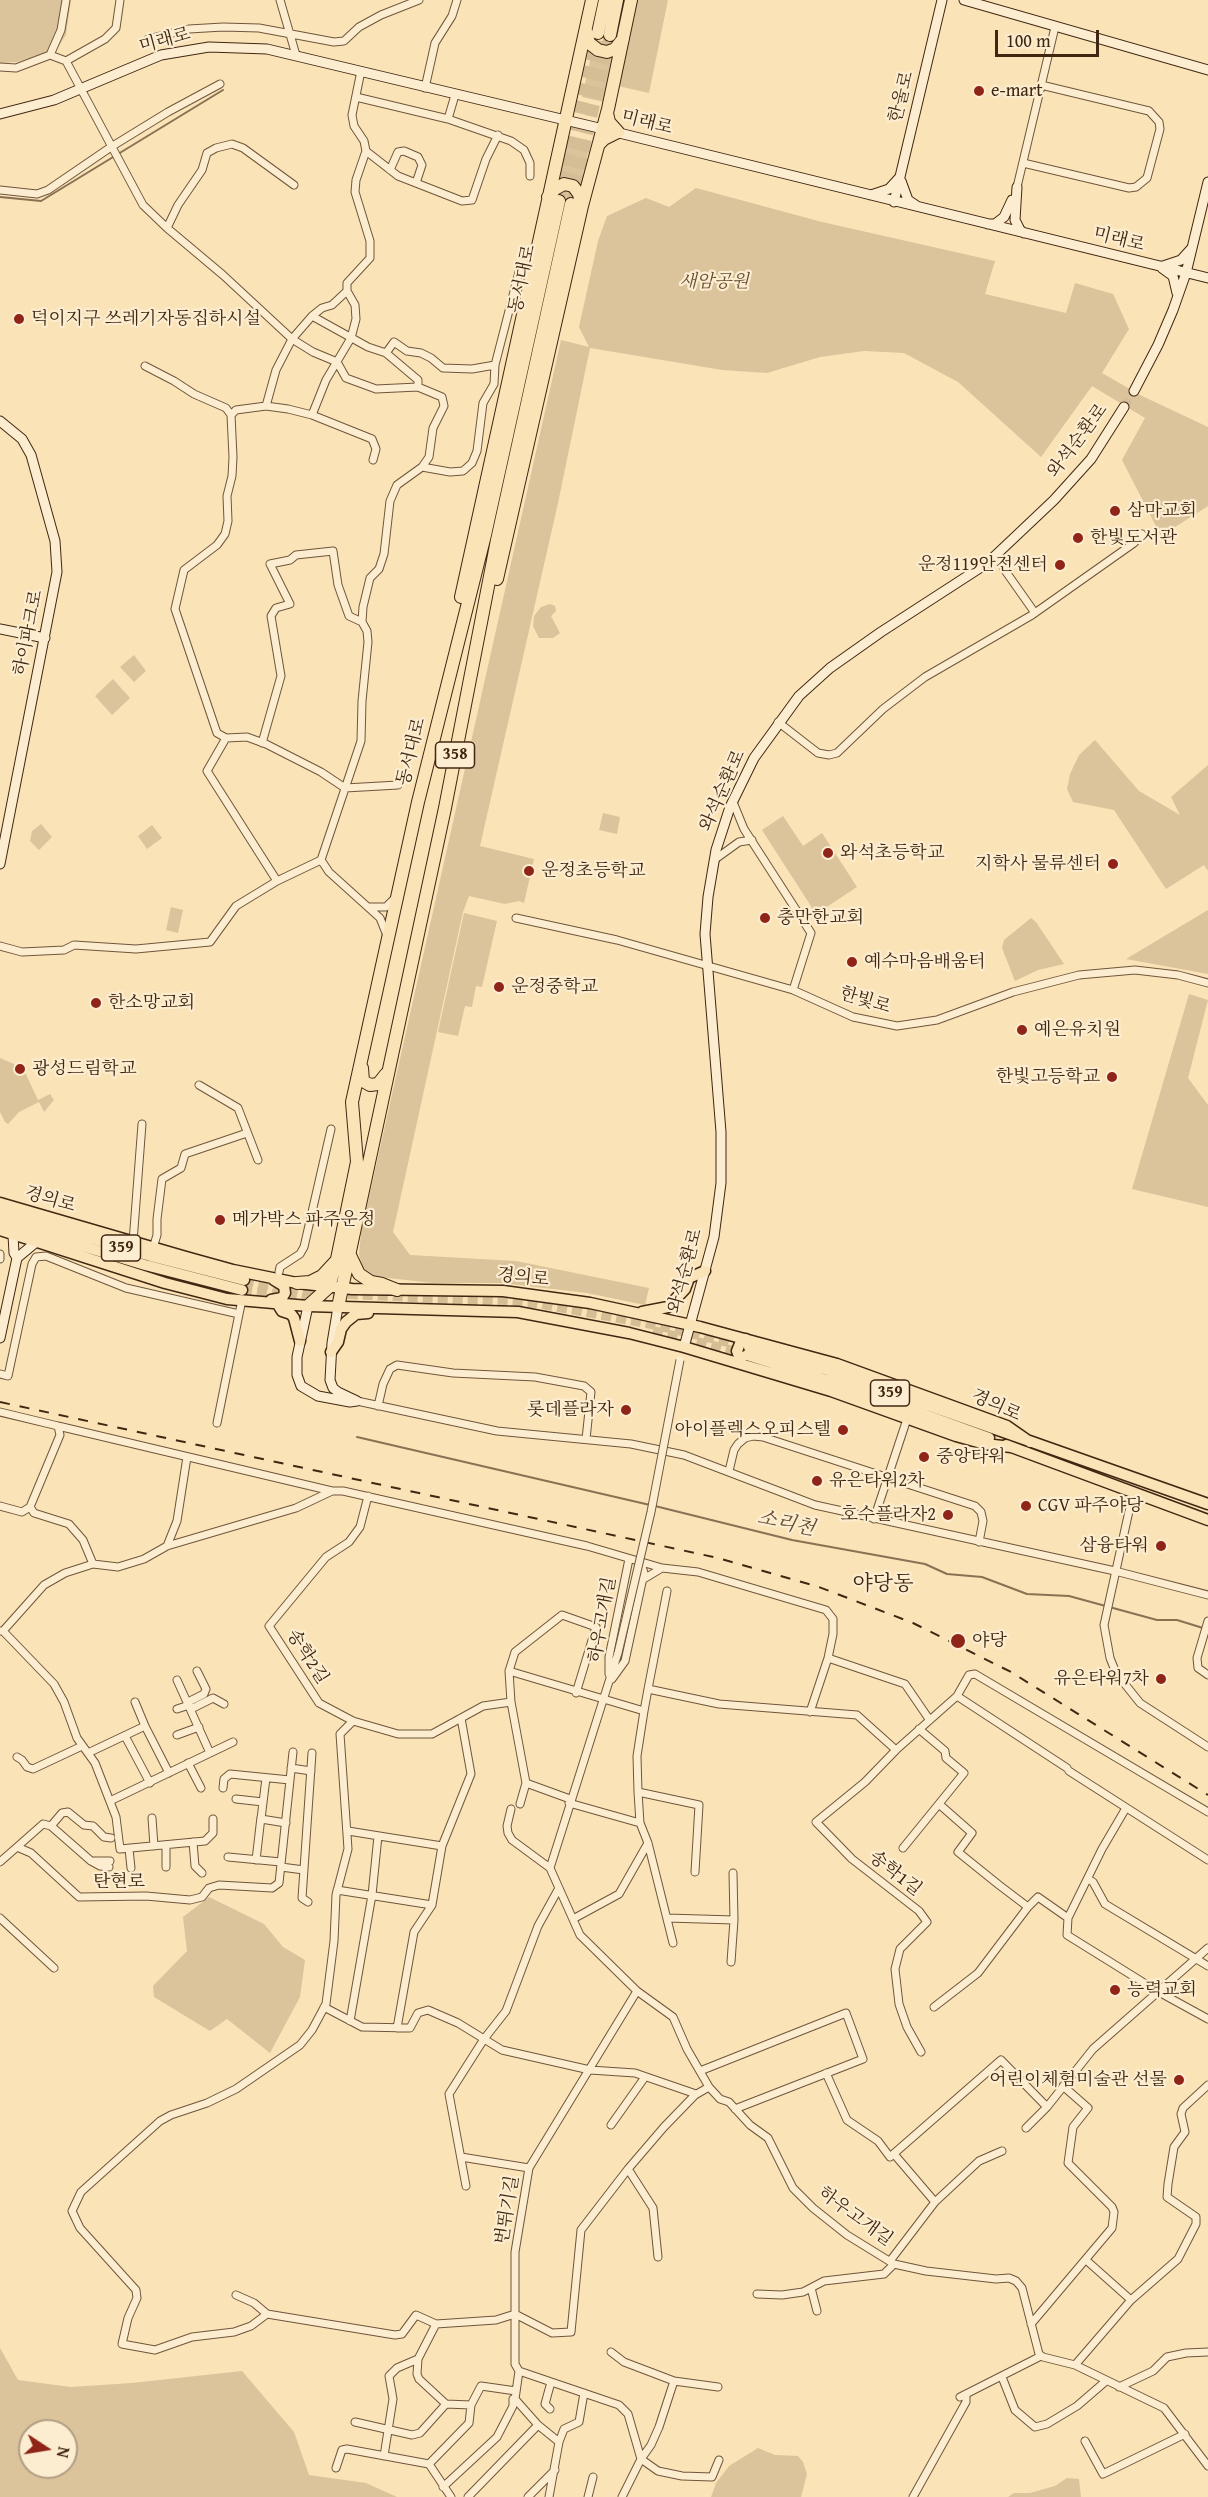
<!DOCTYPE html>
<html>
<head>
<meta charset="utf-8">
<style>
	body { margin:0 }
	#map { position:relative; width:1208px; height:2497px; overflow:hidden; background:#fae3b7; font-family:"Gentium Book Plus",serif }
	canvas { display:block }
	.north { position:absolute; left:18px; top:2419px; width:60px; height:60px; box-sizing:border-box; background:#fcedd0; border:2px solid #b19e84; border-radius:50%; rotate:102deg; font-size:16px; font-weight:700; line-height:24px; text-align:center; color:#412712 }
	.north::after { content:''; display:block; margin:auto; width:21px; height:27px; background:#8f2418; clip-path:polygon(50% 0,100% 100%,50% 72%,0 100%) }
	.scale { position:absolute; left:995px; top:30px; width:104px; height:27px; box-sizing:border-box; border:3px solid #412712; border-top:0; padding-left:8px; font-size:18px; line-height:21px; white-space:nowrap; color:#412712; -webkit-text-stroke:4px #fcedd0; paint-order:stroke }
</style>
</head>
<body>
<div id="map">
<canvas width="1208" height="2497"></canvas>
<div class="north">N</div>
<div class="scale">100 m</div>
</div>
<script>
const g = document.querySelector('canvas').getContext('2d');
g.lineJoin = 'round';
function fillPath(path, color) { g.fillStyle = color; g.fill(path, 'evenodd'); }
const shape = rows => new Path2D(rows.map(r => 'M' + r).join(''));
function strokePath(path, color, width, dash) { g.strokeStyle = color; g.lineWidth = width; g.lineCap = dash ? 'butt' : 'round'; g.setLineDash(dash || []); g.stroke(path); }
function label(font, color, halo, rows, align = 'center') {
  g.font = font + ' "Gentium Book Plus","Noto Serif KR",serif'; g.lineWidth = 4.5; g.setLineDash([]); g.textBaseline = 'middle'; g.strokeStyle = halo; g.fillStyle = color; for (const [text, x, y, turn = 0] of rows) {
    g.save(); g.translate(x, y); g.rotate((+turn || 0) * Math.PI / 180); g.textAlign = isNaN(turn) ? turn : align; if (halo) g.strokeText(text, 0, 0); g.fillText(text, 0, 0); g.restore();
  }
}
fillPath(shape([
	[0,0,71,0,66,35,56,50,17,62,0,63],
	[637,0,668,0,649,93,618,86],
	[592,52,616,53,604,102,582,97],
	[563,142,589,148,581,184,575,181,554,183],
	[696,188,822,222,995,261,985,294,1066,313,1075,283,1113,294,1129,329,1102,373,1142,396,1208,427,1208,506,1161,536,1122,460,1145,418,1092,386,1041,457,958,382,904,353,864,351,820,357,767,373,722,370,590,348,558,503,480,846,534,859,524,903,519,901,505,904,469,896,463,912,393,1232,410,1255,516,1261,649,1288,645,1305,587,1293,501,1283,433,1283,370,1276,362,1266,359,1254,361,1233,561,340,589,347,579,327,598,241,607,216,646,198,669,207],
	[550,604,555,606,556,611,551,616,560,633,553,638,539,638,533,626,534,616,541,607],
	[134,655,146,671,134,682,120,667],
	[113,679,130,698,112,715,95,696],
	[1095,740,1139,791,1180,815,1171,797,1208,765,1208,871,1204,865,1166,889,1114,810,1073,802,1067,789,1070,774,1079,755],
	[603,813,620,817,617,834,599,830],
	[783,816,803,846,822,833,857,887,816,914,762,830],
	[41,824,52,837,39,850,30,841,32,831],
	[152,825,162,838,147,849,138,836],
	[171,907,183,910,178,933,166,930],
	[1208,910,1208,974,1126,959],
	[464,913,497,921,482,987,476,986,472,1007,465,1006,458,1036,438,1032],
	[1031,918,1036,922,1064,964,1038,970,1015,981,1002,948,1004,940],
	[1189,994,1208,1000,1188,1078,1208,1105,1208,1207,1132,1189],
	[0,1058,23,1068,38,1100,50,1094,54,1100,44,1112,39,1102,19,1112,8,1124,5,1122,0,1112],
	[209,1897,264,1924,283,1947,305,1960,300,1997,270,2053,227,2019,210,2031,154,1997,153,1986,187,1951,183,1917],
	[0,2348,18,2380,71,2387,132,2383,242,2371,294,2432,309,2475,366,2483,397,2497,0,2497],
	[30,2431,66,2431,66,2467,30,2467],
	[758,2448,775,2455,798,2456,803,2462,807,2474,801,2497,711,2497,716,2483,729,2466],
	[1067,2478,1079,2479,1081,2497,1008,2497,1014,2493,1030,2493,1055,2486]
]), '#dbc39b');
strokePath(shape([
	[0,197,41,201,223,90],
	[357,1437,650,1505],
	[655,1506,792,1540,925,1564,947,1574,982,1577,1027,1594,1069,1596,1157,1620,1177,1620,1203,1628]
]), '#8a7153', 2);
strokePath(shape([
	[1124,407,1134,391]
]), '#d5bd96', 9, [9, 4.5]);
strokePath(shape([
	[244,1280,308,1292,537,1303,657,1325,749,1347],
	[242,1290,319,1300],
	[653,1331,745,1354]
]), '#d5bd96', 10, [10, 5]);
strokePath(shape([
	[559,201,597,40],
	[571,204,610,35]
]), '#d5bd96', 12, [12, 6]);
const street = shape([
	[280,0,296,55],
	[148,39,189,29,223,27,259,28,334,42,344,41,359,27,381,15,419,0],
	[50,55,61,30,66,0],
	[66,61,105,39,116,28,120,0],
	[0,67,16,68,50,55,66,61,143,205,167,228,223,275,292,339,313,352,337,362,346,378,376,389,418,387,442,397,444,406,433,428,429,457,422,467,397,485,390,501,384,554,379,569,370,578,363,607,362,622,367,631,368,642,362,701,361,741,321,860],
	[425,88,435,43,452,16,457,0],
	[356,97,448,119,511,141,524,150,530,163,530,176],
	[448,119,455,95],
	[366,151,398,176,462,201,472,200,486,159,498,135],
	[1023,163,1129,188,1136,187,1147,178,1160,129,1159,122,1149,111,1041,85],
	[390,170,398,152,404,151,418,157,422,165,416,183],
	[1017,187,1055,27],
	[0,190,37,194,48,190,111,147,168,112,220,84],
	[167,228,178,205,202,170,207,153,216,148,232,144,243,148,294,185],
	[312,316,368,347,386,353,418,380,418,387],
	[386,353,394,342,407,351,421,353,431,358,443,368,472,369,495,365],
	[145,366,174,381,194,394,226,408,231,415,233,457,232,476,227,496,228,521,225,534,217,545,184,570,175,609,217,733,226,738],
	[266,406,276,370,292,339,312,316,322,308,332,305,347,291],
	[231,415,236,410,266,406,288,409,312,415,372,439,376,449,373,460],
	[312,415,326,380,351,338,356,319,355,305,347,291,347,283,370,258,370,241,355,192,356,180,366,151,364,141,354,126,352,115,361,71],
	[422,467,450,472,463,471,472,463,477,451,483,403,494,384,495,365,519,272],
	[998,553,1004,569,1035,613],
	[778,722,818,753,829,755,837,753,883,709,925,677,1032,615,1134,543,1142,534],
	[262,743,281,676,271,616,276,608,290,604,270,564,290,560,296,555,333,551,338,585,349,616,362,622],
	[733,802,744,829,811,933,793,990],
	[321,860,329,872,380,918,386,933],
	[714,860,739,842,752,840],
	[277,881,207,771,226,738,247,737,266,744,321,772,345,788,398,785],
	[370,907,386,907,394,899],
	[516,918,617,940,793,990,853,1017,897,1026,937,1020,1013,992,1079,975,1135,970,1178,975,1208,983],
	[0,946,22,952,64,950,74,945,136,949,210,942,236,906,277,881,321,860],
	[199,1085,238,1108,258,1160],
	[133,1242,142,1124],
	[153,1248,157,1235,157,1219,162,1179,181,1168,185,1154,247,1133],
	[0,1254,0,1259],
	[279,1272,280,1267,300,1254,304,1247,331,1129],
	[0,1374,8,1376,32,1264,36,1257,46,1256,126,1288,239,1314,242,1300],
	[357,1401,497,1431,631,1444,684,1455,815,1505,1115,1571,1208,1595],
	[378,1406,383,1384,390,1369,397,1365,453,1373,535,1377,584,1386,591,1392,586,1439],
	[0,1412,58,1426,60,1435,30,1507,34,1513,69,1524,83,1540,93,1564],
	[217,1423,239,1314],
	[58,1426,332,1491],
	[729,1471,734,1450,738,1444,745,1438,753,1436,763,1437,975,1506,981,1512,983,1521,979,1542],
	[1136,1493,1129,1511,1104,1625,1110,1658,1116,1673,1140,1703,1208,1747],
	[368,1496,360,1527,349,1542,326,1557,269,1626,319,1703,353,1721,398,1734,432,1734,483,1706,511,1702],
	[0,1506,22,1512,30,1507],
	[874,1519,907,1419],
	[167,1546,177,1521,187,1457],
	[662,1568,698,1572,826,1610,833,1619,833,1634,828,1658,810,1712],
	[1208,1621,1197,1658,1198,1668,1208,1675],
	[0,1631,3,1631,54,1684,64,1702,77,1738,95,1763,116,1817,120,1849,205,1841,213,1833,213,1819],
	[3,1631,44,1585,65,1573,93,1564,118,1567,144,1559,167,1546,296,1508,332,1491,343,1491,587,1546,662,1568,642,1580],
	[618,1653,550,1868,580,1935,637,1991,673,2017,687,2049,709,2087,720,2099,729,2102,750,2125,768,2138,793,2188,813,2208,847,2235,894,2264,926,2271,996,2279,1009,2278,1016,2281,1022,2288,1039,2354,1043,2357,1075,2365,1164,2408,1208,2466],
	[828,1658,905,1684,929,1719],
	[509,1671,515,1652,562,1615,596,1627,576,1693],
	[609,1674,609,1657,629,1559],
	[612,1679,625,1661,644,1573,641,1563],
	[177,1680,210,1753],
	[648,1689,667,1591],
	[957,1696,1067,1768],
	[135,1702,145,1726],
	[188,1702,204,1694,206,1689,197,1671],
	[177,1709,189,1705],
	[191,1709,213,1698,224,1704],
	[177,1735,199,1727],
	[125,1736,150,1783],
	[896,1750,865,1782,816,1822,852,1859,919,1911,927,1922,900,1949,895,1969,899,2004,907,2027,921,2052],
	[88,1753,145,1726,169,1773],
	[17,1757,22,1760,27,1767,33,1769,82,1746],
	[188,1763,201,1788],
	[291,1768,311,1771],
	[1069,1771,1208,1860],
	[266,1778,261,1819,286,1823],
	[223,1788,224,1779,230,1774,290,1780],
	[638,1792,637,1756,644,1711],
	[236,1799,263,1802],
	[570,1799,526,1783,511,1702,509,1671,644,1711,648,1689,719,1704,857,1715,896,1750,957,1696,969,1675,975,1674,1208,1812],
	[110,1801,233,1742],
	[569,1803,640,1823],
	[520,1804,526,1783],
	[939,1804,972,1833,958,1852,999,1885,1028,1907,1038,1897,1068,1918,1067,1935,1157,1991,1208,2019],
	[511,1809,507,1826,508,1833,512,1840,550,1868],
	[152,1818,154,1846],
	[51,1826,62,1813,68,1812,84,1825,93,1826,104,1837,111,1838],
	[348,1831,442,1846],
	[193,1842,195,1866,202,1873],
	[166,1845,166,1867],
	[17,1847,43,1824,51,1826,91,1861,100,1866,109,1867],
	[903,1848,964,1773,946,1758,945,1751,919,1729],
	[129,1849,131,1868],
	[228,1857,281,1862],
	[256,1860,261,1817],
	[94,1861,110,1861],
	[0,1862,17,1847,31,1853,79,1897,146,1896,190,1900,202,1897,209,1888,219,1885,272,1888,279,1883,293,1752],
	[281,1867,304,1870],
	[1088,1879,1093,1882,1105,1904,1208,1966],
	[337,1890,432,1905],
	[308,1902,302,1898,312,1753],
	[0,1918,54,1968],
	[667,1918,734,1920,733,1873],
	[1068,1918,1102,1849,1126,1808],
	[573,1919,619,1894,648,1843],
	[673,1943,648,1843,640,1823,638,1792,699,1805,695,1872],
	[731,1962,734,1920],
	[324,2007,362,2027,410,2028,418,2013,428,2010,458,2023,502,2050,590,2070,635,2073,696,2094],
	[934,2007,978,1973,1028,1907],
	[350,2021,372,1895,378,1836],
	[397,2028,414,1932,432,1905,442,1846,471,1774,461,1718],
	[700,2071,846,2013,863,2059,735,2109],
	[826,2073,847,2120,878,2141,890,2157,1001,2060,1047,2107,1026,2128],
	[1047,2107,1093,2049,1208,1948],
	[611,2125,645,2077],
	[461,2157,529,2168],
	[628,2169,653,2208,658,2257],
	[466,2186,449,2094,484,2039,506,2011,538,1926,559,1888],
	[935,2202,979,2161,1002,2151],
	[890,2261,935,2202,894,2154],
	[811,2288,817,2311],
	[757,2294,782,2295,803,2292,824,2281,884,2274,894,2264],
	[236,2295,254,2303,267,2314,395,2335,402,2334,416,2315,436,2324,496,2320,515,2314,552,2333,571,2332,581,2230,628,2169,664,2127,695,2095,709,2087],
	[1131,2300,1178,2259,1196,2224,1196,2217,1167,2197,1168,2184,1174,2147,1185,2132,1181,2114,1183,2108,1208,2085],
	[267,2314,251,2326,234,2332,192,2337,155,2350,122,2344,128,2318,137,2298,136,2290,80,2228,72,2211,81,2192,160,2121,171,2115,207,2103,236,2089,300,2045,312,2030,326,2004,334,1941,336,1895,348,1849,340,1734,353,1721],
	[436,2324,418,2359,417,2374,419,2379,446,2404],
	[1031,2324,1112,2228,1114,2212,1112,2207,1068,2163,1073,2127,1088,2108,1063,2086],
	[611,2352,624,2362,674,2381],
	[1075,2365,1131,2300,1086,2260],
	[1002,2377,1015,2410,1035,2427,1047,2424,1077,2406,1106,2381],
	[718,2387,674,2381,659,2427,651,2445,641,2459,658,2471,682,2476,712,2477,719,2460],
	[1119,2387,1153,2371,1167,2357,1186,2353,1208,2352],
	[960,2397,1041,2356],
	[550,2409,545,2404,551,2382],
	[355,2422,412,2435,420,2433,446,2404,471,2405],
	[538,2425,559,2442,549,2497],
	[1085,2441,1103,2474,1185,2434],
	[559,2442,564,2429,579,2422,584,2393],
	[384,2456,393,2399,389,2376,397,2368,418,2359],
	[429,2464,469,2423,471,2405,481,2386,516,2391],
	[336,2468,342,2450,347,2449,429,2464,451,2497],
	[443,2487,497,2437,513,2406,513,2399],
	[468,2497,538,2425,515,2399,519,2371],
	[528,2497,555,2470],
	[588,2497,593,2477],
	[622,2497,641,2459,628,2414,619,2405,519,2371,515,2364,515,2252,529,2168,637,1991],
	[913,2497,966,2402,966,2395]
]);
const secondary = shape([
	[964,0,1208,70],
	[0,114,54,100,161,55,209,47,267,49,603,129,1208,278],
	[901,181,908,200,917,206],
	[1017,187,1015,220,1020,230,1024,233],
	[871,195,889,189,899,178],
	[894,202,942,0],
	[988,224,995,224,1004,217,1012,200],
	[1163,266,1181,260,1191,249],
	[1162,268,1173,276,1177,293],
	[1134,391,1158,345,1173,310,1186,273,1208,182],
	[0,421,22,439,31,455,55,541,57,572,0,864],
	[0,629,45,638],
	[17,1258,35,1243],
	[308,1306,297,1357,297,1375,301,1386,318,1396,350,1402,357,1401,338,1392,333,1388,330,1380,332,1343,338,1307],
	[0,1338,17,1258,14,1253,13,1235],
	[684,1347,714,1237,721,1183,721,1132,705,934,708,897,716,850,730,807,754,758,799,696,830,668,881,632,986,564,998,553,1054,500,1091,459,1124,407]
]);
const primary = shape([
	[0,1203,186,1257,233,1270,297,1283,352,1289,503,1291,590,1303,700,1327,837,1364,1007,1426,1030,1442],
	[0,1211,154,1257,244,1280],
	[0,1221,145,1265,242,1290],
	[0,1230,165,1283,227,1299,308,1306,518,1312,629,1333,684,1347,831,1391,956,1436,985,1444,1011,1447],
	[271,1300,282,1298,285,1293,284,1286,274,1280],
	[277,1303,282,1311,291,1314,294,1318,300,1341],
	[642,1312,668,1307,685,1289,689,1278,705,1271],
	[749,1347,828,1370,1208,1504],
	[331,1352,338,1342,341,1329,346,1322,356,1314,368,1313],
	[747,1355,842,1385,989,1438],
	[742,1364,737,1351,741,1341,746,1339],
	[1006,1445,1208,1520]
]);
const highway = shape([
	[586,31,589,43,598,50,607,52,615,49,623,39],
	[598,33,605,0],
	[610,35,617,0],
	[599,144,604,139,618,132,609,122,607,113],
	[548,197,555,189,564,184,573,186,579,194,581,205],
	[497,579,582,206,608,109,631,0],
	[461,597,592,0],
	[362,1068,363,1081,370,1085,378,1084,386,1074],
	[349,1253,359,1274,371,1282,382,1284,397,1290],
	[297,1283,310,1282,322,1276,335,1262],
	[308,1306,329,1287,337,1259,357,1162,352,1102,418,802,485,535,559,201],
	[338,1307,445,808,497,540,571,204]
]);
strokePath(street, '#6f563b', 9);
strokePath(secondary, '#412712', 11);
strokePath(primary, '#412712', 13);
strokePath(highway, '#412712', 14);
strokePath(street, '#fcedd0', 7);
strokePath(secondary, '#fcedd0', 9);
strokePath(primary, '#fae3b7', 10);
strokePath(highway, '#fae3b7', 12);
strokePath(shape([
	[0,1402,718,1558,819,1587,913,1623,1011,1672,1208,1795]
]), '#412712', 2, [10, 10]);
const streetBridge = shape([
	[618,1653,651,1512,680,1360]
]);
strokePath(streetBridge, '#6f563b', 9, []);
strokePath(streetBridge, '#fcedd0', 7);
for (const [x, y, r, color] of [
	[979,91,6,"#8f2418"],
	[19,319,6,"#8f2418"],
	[1115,511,6,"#8f2418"],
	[1078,538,6,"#8f2418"],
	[1060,565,6,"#8f2418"],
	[828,853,6,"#8f2418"],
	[1113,864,6,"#8f2418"],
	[529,871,6,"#8f2418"],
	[765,918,6,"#8f2418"],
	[852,962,6,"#8f2418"],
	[499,987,6,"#8f2418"],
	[96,1003,6,"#8f2418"],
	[1022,1030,6,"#8f2418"],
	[20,1069,6,"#8f2418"],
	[1112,1077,6,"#8f2418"],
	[220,1220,6,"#8f2418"],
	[626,1410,6,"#8f2418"],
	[843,1430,6,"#8f2418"],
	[924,1457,6,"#8f2418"],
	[817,1481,6,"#8f2418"],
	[1026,1506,6,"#8f2418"],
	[948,1515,6,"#8f2418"],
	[1161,1546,6,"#8f2418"],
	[958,1641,8,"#8f2418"],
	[1161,1679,6,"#8f2418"],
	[1115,1990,6,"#8f2418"],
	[1179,2080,6,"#8f2418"]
]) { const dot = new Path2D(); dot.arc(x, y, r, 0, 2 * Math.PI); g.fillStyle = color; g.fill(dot); strokePath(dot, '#fcedd0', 2); }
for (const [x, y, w] of [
	[455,755,39],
	[121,1248,39],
	[890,1393,39]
]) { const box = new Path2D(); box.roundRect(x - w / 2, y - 13, w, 26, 4.5); g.fillStyle = '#fcedd0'; g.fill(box); strokePath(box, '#412712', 1.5); }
label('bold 16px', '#412712', null, [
	["358",455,755],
	["359",121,1248],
	["359",890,1393]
]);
label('18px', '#412712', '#fcedd0', [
	["미래로",165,41,-15],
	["한울로",902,97,-76],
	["미래로",647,123,14],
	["미래로",1119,240,14],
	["동서대로",523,279,-78],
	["와석순환로",1078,441,-53],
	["하이파크로",29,633,-79],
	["동서대로",412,752,-76],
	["와석순환로",723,791,-66],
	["한빛로",865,1001,17],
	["경의로",50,1200,16],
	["와석순환로",686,1271,-75],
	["경의로",523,1278,6],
	["경의로",996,1406,24],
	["하우고개길",603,1620,-80],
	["송학2길",307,1657,57],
	["송학1길",895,1874,38],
	["탄현로",119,1882],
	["번뛰기길",508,2210,-81],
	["하우고개길",855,2217,36]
]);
label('18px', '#412712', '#fcedd0', [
	["e-mart",991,91],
	["덕이지구 쓰레기자동집하시설",31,319],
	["삼마교회",1127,511],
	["한빛도서관",1090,538],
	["운정119안전센터",1048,565,"right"],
	["와석초등학교",840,853],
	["지학사 물류센터",1101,864,"right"],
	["운정초등학교",541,871],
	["충만한교회",777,918],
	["예수마음배움터",864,962],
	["운정중학교",511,987],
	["한소망교회",108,1003],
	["예은유치원",1034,1030],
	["광성드림학교",32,1069],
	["한빛고등학교",1100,1077,"right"],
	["메가박스 파주운정",232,1220],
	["롯데플라자",614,1410,"right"],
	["아이플렉스오피스텔",831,1430,"right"],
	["중앙타워",936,1457],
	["유은타워2차",829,1481],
	["CGV 파주야당",1038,1506],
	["호수플라자2",936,1515,"right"],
	["삼융타워",1149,1546,"right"],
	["야당",972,1641],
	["유은타워7차",1149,1679,"right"],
	["능력교회",1127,1990],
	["어린이체험미술관 선물",1167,2080,"right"]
], 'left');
label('italic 18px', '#684e34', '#fcedd0', [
	["새암공원",714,282]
]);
label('italic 20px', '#664c33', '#fcedd0', [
	["소리천",786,1524,12]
]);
label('21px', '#412712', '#fcedd0', [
	["야당동",883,1585]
]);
</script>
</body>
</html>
